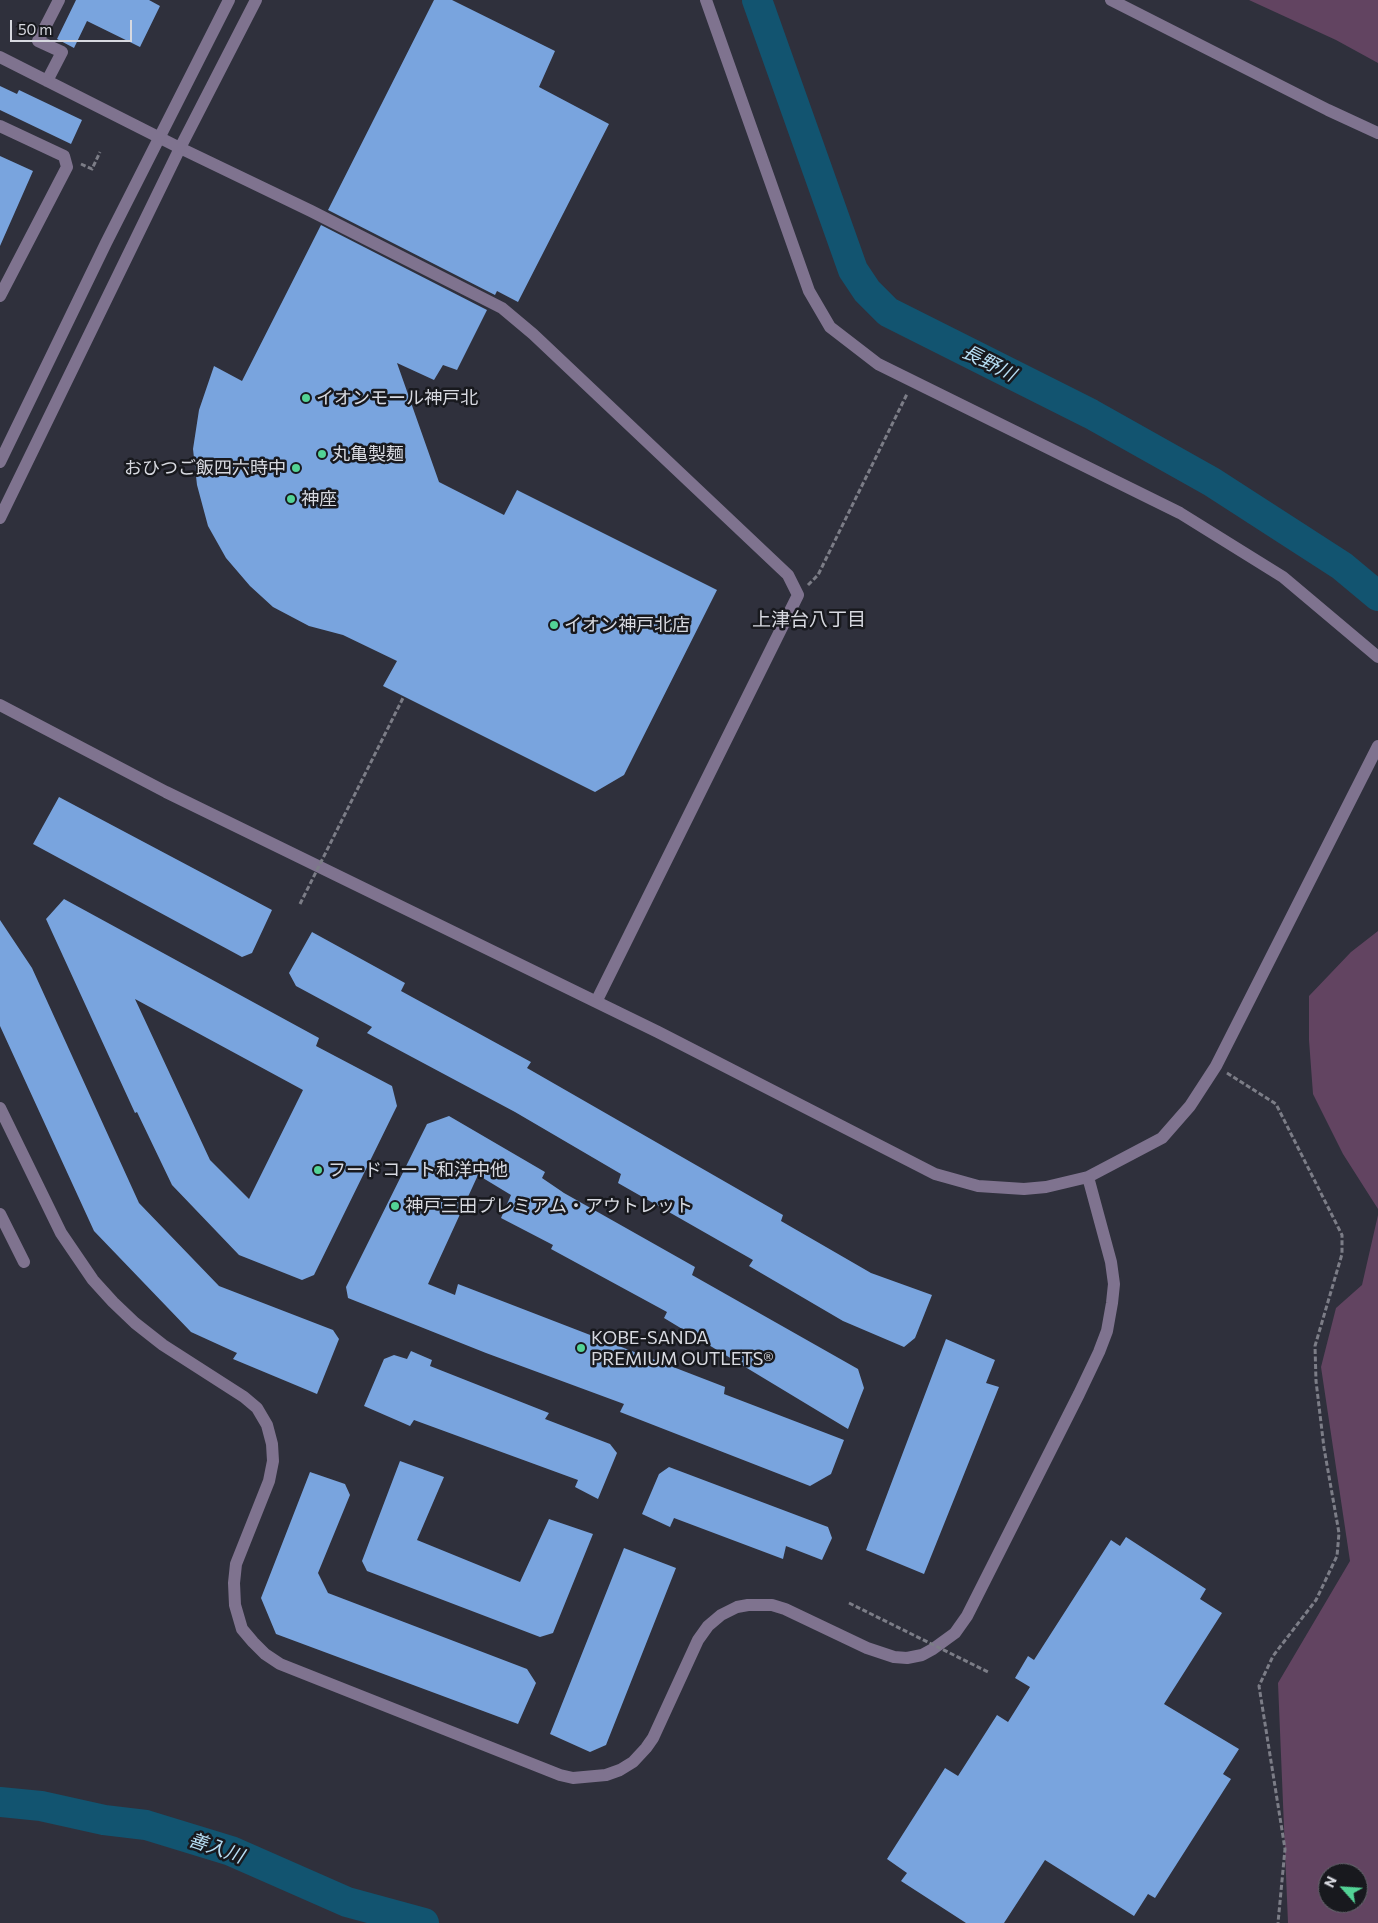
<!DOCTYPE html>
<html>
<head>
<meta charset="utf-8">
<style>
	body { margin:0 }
	#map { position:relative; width:1378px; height:1923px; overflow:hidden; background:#2f303c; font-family:Commissioner,sans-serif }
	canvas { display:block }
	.north { position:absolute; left:1318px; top:1863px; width:50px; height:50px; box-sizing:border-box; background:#18191e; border:1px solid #64666c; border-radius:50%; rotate:296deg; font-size:14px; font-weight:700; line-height:20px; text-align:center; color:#d7d9e0 }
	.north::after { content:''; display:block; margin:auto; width:18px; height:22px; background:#53d396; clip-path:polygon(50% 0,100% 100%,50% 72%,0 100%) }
	.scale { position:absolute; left:10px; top:20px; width:122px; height:22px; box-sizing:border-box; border:2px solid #d7d9e0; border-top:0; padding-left:6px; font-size:15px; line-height:18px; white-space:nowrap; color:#d7d9e0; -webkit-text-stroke:4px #18191e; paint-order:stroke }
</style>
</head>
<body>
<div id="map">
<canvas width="1378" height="1923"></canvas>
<div class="north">N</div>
<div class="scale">50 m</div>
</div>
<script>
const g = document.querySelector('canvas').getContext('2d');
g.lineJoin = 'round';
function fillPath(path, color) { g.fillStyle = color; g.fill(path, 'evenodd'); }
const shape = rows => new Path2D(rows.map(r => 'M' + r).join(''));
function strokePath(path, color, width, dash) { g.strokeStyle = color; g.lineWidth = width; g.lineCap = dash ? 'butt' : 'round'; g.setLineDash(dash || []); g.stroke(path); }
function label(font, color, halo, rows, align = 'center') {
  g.font = font + ' Commissioner,"Noto Sans JP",sans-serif'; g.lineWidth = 5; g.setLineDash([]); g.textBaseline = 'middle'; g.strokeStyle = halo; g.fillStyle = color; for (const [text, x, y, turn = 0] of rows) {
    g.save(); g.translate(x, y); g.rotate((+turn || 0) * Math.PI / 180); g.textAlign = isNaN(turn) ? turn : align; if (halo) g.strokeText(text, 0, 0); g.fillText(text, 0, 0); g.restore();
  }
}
fillPath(shape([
	[1249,0,1378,0,1378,63,1336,40],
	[1378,931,1378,1209,1343,1154,1313,1094,1309,1040,1309,996,1351,952],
	[1378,1215,1378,1923,1288,1923,1278,1683,1350,1561,1321,1367,1336,1308,1362,1285],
	[1328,1873,1358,1873,1358,1903,1328,1903]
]), '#624461');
strokePath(shape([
	[757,0,853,270,867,291,888,312,1091,414,1212,482,1342,566,1378,596],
	[0,1802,41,1806,104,1820,146,1825,231,1851,347,1902,424,1923]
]), '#125470', 30);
fillPath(shape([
	[76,0,149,0,160,6,140,47,87,21,74,48,57,39],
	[434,0,452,0,555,51,539,87,609,124,518,302,497,291,495,295,328,210],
	[0,86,17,94,19,90,82,120,71,144,0,110],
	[0,156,33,171,0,246],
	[321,225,487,310,457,370,443,365,434,380,397,363,439,482,504,515,517,490,717,590,624,775,595,792,383,686,397,661,343,635,309,626,273,607,250,586,226,558,208,526,197,485,193,449,199,410,214,366,242,381],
	[59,797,272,910,252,953,242,957,33,844],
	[64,899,319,1038,316,1046,392,1086,397,1106,314,1275,302,1280,239,1255,172,1185,137,1112,135,1113,46,919],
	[135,999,303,1090,249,1199,210,1160],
	[0,920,32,968,139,1203,219,1286,333,1330,339,1339,317,1394,233,1359,237,1353,191,1332,94,1231,0,1026],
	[312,932,405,983,401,991,531,1062,527,1068,783,1215,781,1221,871,1273,932,1295,915,1338,904,1347,843,1321,749,1266,753,1260,618,1183,621,1174,515,1112,367,1033,372,1027,296,986,289,973],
	[449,1116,545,1172,542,1178,564,1193,695,1267,692,1275,858,1369,864,1388,848,1429,664,1318,667,1312,551,1249,553,1245,501,1218,511,1195,478,1175,428,1284,455,1295,458,1284,725,1387,724,1394,844,1440,831,1474,810,1486,620,1412,624,1404,486,1353,348,1298,346,1287,427,1124],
	[946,1339,995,1360,986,1383,999,1387,924,1574,866,1550],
	[411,1351,432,1360,430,1366,549,1413,545,1419,610,1444,617,1453,598,1499,575,1487,578,1480,414,1420,410,1426,364,1406,384,1359,394,1355,407,1359],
	[400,1461,444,1477,417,1540,520,1582,549,1519,593,1534,553,1633,540,1637,367,1571,362,1561],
	[669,1467,828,1527,832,1538,822,1560,786,1546,783,1559,674,1518,670,1527,642,1514,659,1474],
	[310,1472,345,1484,350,1495,318,1573,328,1593,527,1669,536,1683,518,1724,276,1634,261,1598],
	[1126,1537,1206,1589,1200,1599,1222,1613,1164,1704,1239,1749,1223,1774,1231,1779,1155,1898,1148,1894,1134,1916,1045,1860,1004,1923,966,1923,901,1881,907,1873,887,1859,945,1768,958,1776,997,1715,1008,1722,1030,1687,1015,1678,1028,1656,1034,1660,1111,1540,1120,1546],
	[624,1548,676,1568,606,1745,590,1752,550,1734]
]), '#79a4de');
strokePath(shape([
	[81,164,92,169,100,152],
	[808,585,818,575,907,394],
	[1227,1073,1276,1104,1342,1235,1342,1254,1315,1346,1316,1381,1324,1448,1339,1533,1337,1556,1316,1600,1273,1656,1259,1686,1285,1849,1278,1923]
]), '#7c7d87', 3, [5, 2.5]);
strokePath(shape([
	[706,0,809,291,830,327,878,364,1180,513,1283,577,1378,657],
	[1111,0,1328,110,1378,133],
	[0,57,180,148,311,211,502,308,533,334,788,575,798,595,596,1002],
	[47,81,62,52,38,41,59,0],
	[0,126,64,156,67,167,0,296],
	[0,462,106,243,229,0],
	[0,518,180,148,256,0],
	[0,705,166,792,658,1032,935,1174,978,1186,1024,1189,1046,1187,1088,1177,1162,1138,1190,1106,1216,1066,1378,746],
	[0,1108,61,1233,93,1280,113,1302,135,1323,163,1345,244,1397,257,1408,267,1425,272,1444,273,1461,269,1481,236,1564,234,1583,235,1605,242,1629,253,1642,265,1654,280,1664,560,1775,573,1778,606,1775,620,1770,633,1762,646,1748,653,1738,698,1640,708,1626,721,1615,737,1607,748,1605,772,1605,785,1609,867,1648,894,1657,907,1658,922,1655,933,1649,955,1633,967,1616,1079,1394,1099,1352,1107,1331,1112,1303,1114,1284,1111,1262,1088,1177],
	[0,1214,24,1262]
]), '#7f738f', 12);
strokePath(shape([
	[300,904,404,696],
	[849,1603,990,1673]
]), '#7c7d87', 3, [5, 2.5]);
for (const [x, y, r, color] of [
	[306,398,5,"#53d396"],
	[322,454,5,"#53d396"],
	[296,468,5,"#53d396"],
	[291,499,5,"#53d396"],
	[554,625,5,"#53d396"],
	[318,1170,5,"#53d396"],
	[395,1206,5,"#53d396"],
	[581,1348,5,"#53d396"]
]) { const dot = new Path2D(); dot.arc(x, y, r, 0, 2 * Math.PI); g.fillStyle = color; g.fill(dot); strokePath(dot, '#18191e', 2); }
label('18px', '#d7d9e0', '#18191e', [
	["イオンモール神戸北",316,398],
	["丸亀製麺",332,454],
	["おひつご飯四六時中",286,468,"right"],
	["神座",301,499],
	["イオン神戸北店",564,625],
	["フードコート和洋中他",328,1170],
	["神戸三田プレミアム・アウトレット",405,1206],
	["KOBE-SANDA",591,1338],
	["PREMIUM OUTLETS®",591,1359]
], 'left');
label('italic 19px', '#b6ddf3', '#18191e', [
	["長野川",989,363,27],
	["善入川",216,1848,19]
]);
label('19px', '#d7d9e0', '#18191e', [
	["上津台八丁目",809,620]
]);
</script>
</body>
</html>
